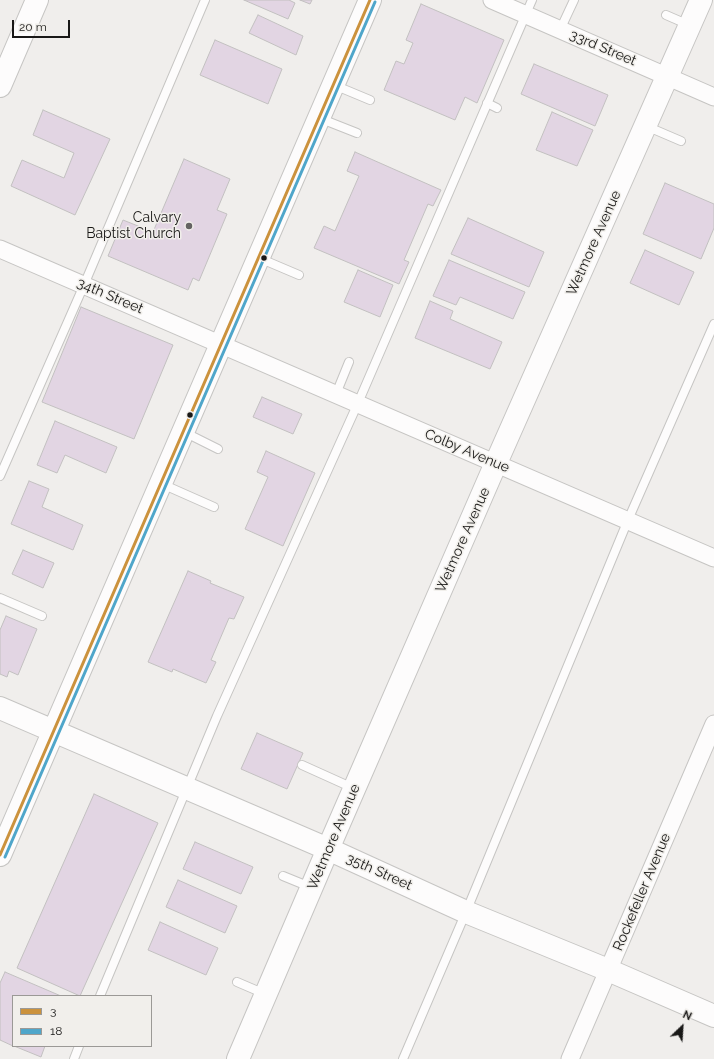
<!DOCTYPE html>
<html>
<head>
<meta charset="utf-8">
<style>
	body { margin:0 }
	#map { position:relative; width:714px; height:1059px; overflow:hidden; background:#f0eeec; font-family:Raleway,sans-serif }
	canvas { display:block }
	.legend { position:absolute; left:12px; top:995px; width:140px; height:52px; box-sizing:border-box; background:#f1efeb; border:1px solid #9b9996; margin:0; padding:5px 7px; list-style:none; font-size:12px; color:#191817 }
	.legend li { display:flex; align-items:center; gap:8px; height:20px }
	.legend b { width:20px; border:1px solid #9b9996 }
	.north { position:absolute; left:662px; top:1007px; width:40px; height:40px; -webkit-text-stroke:3px #f1efeb; paint-order:stroke; rotate:25deg; font-size:11px; font-weight:700; line-height:16px; text-align:center; color:#191817 }
	.north::after { content:''; display:block; margin:auto; width:14px; height:18px; background:#191817; clip-path:polygon(50% 0,100% 100%,50% 72%,0 100%) }
	.scale { position:absolute; left:12px; top:20px; width:58px; height:18px; box-sizing:border-box; border:2px solid #191817; border-top:0; padding-left:5px; font-size:12px; line-height:14px; white-space:nowrap; color:#191817; -webkit-text-stroke:3px #f1efeb; paint-order:stroke }
</style>
</head>
<body>
<div id="map">
<canvas width="714" height="1059"></canvas>
<ul class="legend">
<li><b style="height:5px;background:#cb923d"></b>3</li>
<li><b style="height:5px;background:#4fa6ca"></b>18</li>
</ul>
<div class="north">N</div>
<div class="scale">20 m</div>
</div>
<script>
const g = document.querySelector('canvas').getContext('2d');
g.lineJoin = 'round';
function fillPath(path, color) { g.fillStyle = color; g.fill(path, 'evenodd'); }
const shape = rows => new Path2D(rows.map(r => 'M' + r).join(''));
function strokePath(path, color, width, dash) { g.strokeStyle = color; g.lineWidth = width; g.lineCap = dash ? 'butt' : 'round'; g.setLineDash(dash || []); g.stroke(path); }
function label(font, color, halo, rows, align = 'center') {
  g.font = font + ' Raleway,sans-serif'; g.lineWidth = 3; g.setLineDash([]); g.textBaseline = 'middle'; g.strokeStyle = halo; g.fillStyle = color; for (const [text, x, y, turn = 0] of rows) {
    g.save(); g.translate(x, y); g.rotate((+turn || 0) * Math.PI / 180); g.textAlign = isNaN(turn) ? turn : align; if (halo) g.strokeText(text, 0, 0); g.fillText(text, 0, 0); g.restore();
  }
}
const building = shape([
	[244,0,289,0,295,3,288,19,244,0],
	[300,0,312,0,310,4,300,0],
	[421,4,504,40,477,103,465,97,455,120,384,90,396,61,404,64,413,43,406,40,421,4],
	[258,15,303,36,296,55,249,33,258,15],
	[215,40,282,69,268,104,200,75,215,40],
	[534,64,608,95,595,126,521,94,534,64],
	[43,110,110,139,75,215,11,186,22,160,64,178,74,153,33,135,43,110],
	[552,112,593,130,577,166,536,150,552,112],
	[355,152,441,190,433,206,428,204,404,260,409,262,399,284,314,248,324,226,335,231,359,176,347,171,355,152],
	[184,159,230,179,217,210,227,214,199,281,193,278,188,290,108,256,123,220,153,232,184,159],
	[665,183,714,204,714,228,701,259,643,234,665,183],
	[468,218,544,252,529,287,451,254,468,218],
	[645,250,694,272,679,305,630,283,645,250],
	[449,260,525,292,513,319,460,297,456,305,433,296,449,260],
	[358,270,393,285,380,317,344,302,358,270],
	[430,301,453,311,450,319,502,342,490,369,415,338,430,301],
	[81,307,173,345,134,439,42,402,81,307],
	[262,397,302,414,293,434,253,417,262,397],
	[55,421,117,447,106,473,65,455,57,473,37,465,55,421],
	[266,451,315,473,283,546,245,529,268,477,257,472,266,451],
	[29,481,49,489,42,507,83,525,73,550,11,524,29,481],
	[23,550,54,563,43,588,12,574,23,550],
	[188,571,211,581,210,583,244,597,234,619,229,618,211,660,216,662,206,683,173,669,172,672,148,662,188,571],
	[6,616,37,629,18,675,9,671,7,677,0,674,0,630,6,616],
	[257,733,303,753,287,789,241,769,257,733],
	[94,794,158,823,80,996,17,968,94,794],
	[195,842,253,867,241,894,183,869,195,842],
	[178,880,237,906,225,933,166,907,178,880],
	[160,922,218,948,206,975,148,950,160,922],
	[5,972,61,996,13,996,13,1046,0,1040,0,983,5,972],
	[14,1046,45,1046,41,1057,14,1046]
]);
fillPath(building, '#e2d5e3');
strokePath(building, '#c2c0c0', 1);
const lane = shape([
	[666,15,689,25],
	[560,30,574,0],
	[334,85,370,100],
	[487,103,497,108],
	[319,118,357,133],
	[646,126,681,141],
	[259,258,299,275],
	[336,394,349,362],
	[184,432,218,449],
	[0,476,84,285,205,0],
	[162,484,214,507],
	[0,598,42,616],
	[302,765,353,788],
	[283,876,310,887],
	[237,982,265,994],
	[100,996,217,716,358,403,532,0],
	[74,1059,79,1046],
	[403,1059,466,912,628,520,714,324]
]);
const street = shape([
	[492,0,714,97],
	[0,249,714,558],
	[570,1059,714,724]
]);
const secondary = shape([
	[0,86,37,0],
	[0,708,328,849,466,912,608,970,714,1016],
	[0,855,370,0],
	[238,1059,328,849,496,463,701,0]
]);
strokePath(lane, '#c6c5c3', 10);
strokePath(street, '#c6c5c3', 19);
strokePath(secondary, '#c6c5c3', 24);
strokePath(lane, '#fdfcfc', 8);
strokePath(street, '#fdfcfc', 17);
strokePath(secondary, '#fdfcfc', 22);
strokePath(shape([
	[0,855,370,0]
]), '#cb923d', 3);
strokePath(shape([
	[5,857,375,2]
]), '#4fa6ca', 3);
for (const [x, y, r, color] of [
	[189,226,4,"#646362"],
	[264,258,3.5,"#191817"],
	[190,415,3.5,"#191817"]
]) { const dot = new Path2D(); dot.arc(x, y, r, 0, 2 * Math.PI); g.fillStyle = color; g.fill(dot); strokePath(dot, '#f1efeb', 1.5); }
label('14px', '#191817', '#f1efeb', [
	["33rd Street",603,48,23],
	["Wetmore Avenue",594,243,-66],
	["34th Street",110,296,23],
	["Colby Avenue",467,451,23],
	["Wetmore Avenue",463,540,-66],
	["Wetmore Avenue",334,837,-67],
	["35th Street",379,872,24],
	["Rockefeller Avenue",642,892,-67]
]);
label('14px', '#191817', '#f1efeb', [
	["Calvary",181,218],
	["Baptist Church",181,234]
], 'right');
</script>
</body>
</html>
